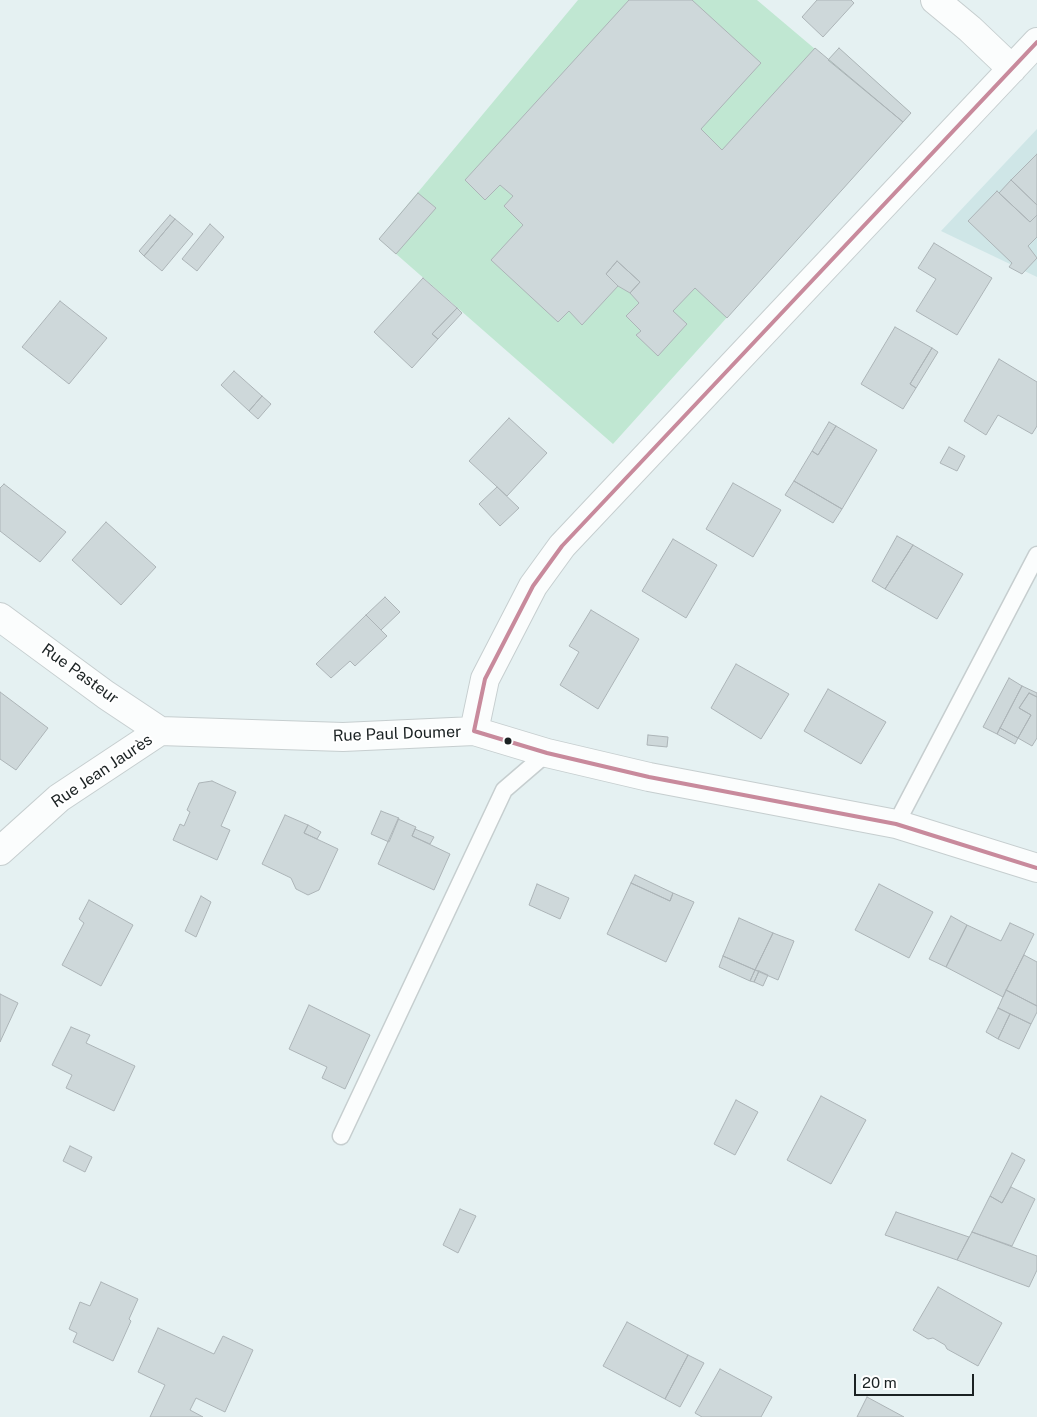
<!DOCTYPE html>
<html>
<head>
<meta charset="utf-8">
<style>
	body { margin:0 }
	#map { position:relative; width:1037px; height:1417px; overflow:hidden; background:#e5f1f2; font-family:"Public Sans",sans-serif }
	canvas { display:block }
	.scale { position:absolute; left:854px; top:1374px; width:120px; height:22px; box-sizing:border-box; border:2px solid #1b2223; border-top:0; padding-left:6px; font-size:15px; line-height:18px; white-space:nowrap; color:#1b2223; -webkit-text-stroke:4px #fff; paint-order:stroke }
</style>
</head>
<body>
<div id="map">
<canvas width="1037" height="1417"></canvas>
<div class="scale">20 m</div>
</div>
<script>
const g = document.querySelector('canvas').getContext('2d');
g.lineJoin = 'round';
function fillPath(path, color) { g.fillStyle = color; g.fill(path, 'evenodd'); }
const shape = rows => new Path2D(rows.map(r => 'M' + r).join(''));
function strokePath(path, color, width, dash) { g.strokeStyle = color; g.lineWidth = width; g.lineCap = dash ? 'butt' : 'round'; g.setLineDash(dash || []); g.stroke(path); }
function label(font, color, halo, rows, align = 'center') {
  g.font = font + ' "Public Sans",sans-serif'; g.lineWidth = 4; g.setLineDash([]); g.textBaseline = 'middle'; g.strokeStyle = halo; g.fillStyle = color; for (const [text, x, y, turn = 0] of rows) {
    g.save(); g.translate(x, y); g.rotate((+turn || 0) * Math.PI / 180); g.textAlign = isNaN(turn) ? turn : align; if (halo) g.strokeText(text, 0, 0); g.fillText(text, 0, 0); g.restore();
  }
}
fillPath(shape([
	[1037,129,1037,277,941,231]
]), '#cfe6e7');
fillPath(shape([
	[578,0,757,0,828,60,839,48,911,113,613,444,379,239]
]), '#c0e7d2');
const building = shape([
	[629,0,692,0,761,63,701,129,722,150,815,48,903,122,727,318,695,288,673,311,687,324,658,356,636,335,641,331,626,316,639,303,630,293,640,282,617,261,606,274,618,286,582,325,569,311,558,322,491,260,523,225,504,206,513,196,500,185,485,200,465,180,629,0],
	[817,0,851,0,854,3,823,37,802,17,817,0],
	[839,48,911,113,903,122,828,60,839,48],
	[1037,154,1037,205,1011,180,1037,154],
	[1011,180,1037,205,1037,215,1030,222,999,193,1011,180],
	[997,191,1030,222,1037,215,1037,237,1028,246,1037,258,1022,274,1009,267,1012,263,968,221,997,191],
	[418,193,436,208,396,254,379,239,418,193],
	[170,215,175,219,144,256,139,251,170,215],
	[175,219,193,234,162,271,144,256,175,219],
	[210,224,224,237,197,271,182,259,210,224],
	[934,243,992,278,957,335,916,311,936,279,918,268,934,243],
	[617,261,640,282,630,293,618,286,606,274,617,261],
	[423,278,457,308,432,334,438,339,412,368,374,332,423,278],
	[60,301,107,338,69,384,22,347,60,301],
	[457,308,462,313,438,339,432,334,457,308],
	[895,327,932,348,910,384,916,388,903,409,861,384,895,327],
	[932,348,938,352,916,388,910,384,932,348],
	[999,359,1037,382,1037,426,1032,434,998,415,986,435,964,421,999,359],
	[234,371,262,396,249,411,221,385,234,371],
	[262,396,271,404,258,419,249,411,262,396],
	[509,418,547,453,507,496,469,461,509,418],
	[829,422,836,426,818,455,812,451,829,422],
	[836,426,877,450,842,509,794,481,812,451,818,455,836,426],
	[949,447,965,456,957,471,940,463,949,447],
	[794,481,842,509,833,523,785,495,794,481],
	[733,483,781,510,753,557,706,529,733,483],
	[4,484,66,532,40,562,0,531,0,488,4,484],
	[497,487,519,508,500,526,479,504,497,487],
	[106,522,156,567,121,605,72,560,106,522],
	[897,536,913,545,885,589,872,581,897,536],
	[673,539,717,565,686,618,642,591,673,539],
	[913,545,963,574,937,619,885,589,913,545],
	[385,597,400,612,381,630,366,615,385,597],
	[591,610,639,639,598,709,560,685,579,652,569,646,591,610],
	[366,615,387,636,355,666,350,661,331,678,316,664,366,615],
	[736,664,789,694,761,739,711,708,736,664],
	[1009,678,1022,686,997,734,983,727,1009,678],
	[1022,686,1037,693,1037,697,1029,693,1019,708,1031,715,1018,738,1000,728,1022,686],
	[828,689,886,722,861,764,804,731,828,689],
	[0,692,48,728,16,770,0,759,0,692],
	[1029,693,1037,697,1037,738,1032,746,1018,738,1031,715,1019,708,1029,693],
	[1000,728,1018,738,1015,744,997,734,1000,728],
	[648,735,668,737,667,747,647,745,648,735],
	[212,781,236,792,221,826,230,830,217,860,173,840,180,824,184,826,190,812,187,810,199,783,212,781],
	[381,811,399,818,389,842,371,834,381,811],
	[285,815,308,825,304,833,338,849,319,890,308,895,296,889,291,878,262,864,285,815],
	[398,819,416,827,412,836,450,854,434,890,378,864,398,819],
	[308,825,321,832,317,839,304,833,308,825],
	[415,829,434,837,430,844,412,836,415,829],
	[635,875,673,893,670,901,631,883,635,875],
	[631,883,670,901,673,893,694,902,666,962,607,934,631,883],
	[537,884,569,898,560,919,529,905,537,884],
	[879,884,933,912,909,958,855,930,879,884],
	[201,896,211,902,196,937,185,931,201,896],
	[89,900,133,925,101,986,62,965,84,923,79,919,89,900],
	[951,916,967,925,946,967,929,959,951,916],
	[739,918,773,933,755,970,723,956,739,918],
	[1010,923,1034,934,1003,997,946,967,967,925,1001,941,1010,923],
	[773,933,794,941,778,980,755,970,773,933],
	[1024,955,1037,962,1037,1006,1006,990,1024,955],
	[723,956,755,970,750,981,719,967,723,956],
	[755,970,759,971,754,982,750,981,755,970],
	[759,971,768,975,763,986,754,982,759,971],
	[1006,990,1037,1006,1037,1012,1031,1024,998,1008,1006,990],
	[0,994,18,1003,0,1042,0,994],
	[309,1005,370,1035,345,1089,322,1078,327,1067,289,1049,309,1005],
	[998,1008,1010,1014,998,1039,986,1032,998,1008],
	[1010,1014,1031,1024,1019,1049,998,1039,1010,1014],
	[71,1027,90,1035,86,1043,135,1066,114,1111,66,1088,72,1075,52,1065,71,1027],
	[821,1096,866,1120,831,1184,787,1160,821,1096],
	[736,1100,758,1112,735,1155,714,1144,736,1100],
	[70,1146,92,1157,85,1172,63,1161,70,1146],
	[1012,1153,1025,1160,1002,1203,990,1196,1012,1153],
	[1011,1187,1035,1199,1012,1246,972,1232,990,1196,1002,1203,1011,1187],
	[460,1209,476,1216,458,1253,443,1245,460,1209],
	[896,1212,969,1237,957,1260,885,1235,896,1212],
	[972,1232,1037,1256,1037,1270,1029,1287,957,1260,972,1232],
	[101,1282,138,1299,129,1319,131,1321,113,1361,73,1342,77,1333,69,1329,80,1302,90,1306,101,1282],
	[938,1287,1002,1323,978,1366,947,1349,945,1345,933,1338,928,1339,913,1330,938,1287],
	[627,1322,688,1355,665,1399,603,1366,627,1322],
	[158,1328,214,1354,223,1336,253,1350,225,1412,196,1398,190,1410,203,1417,150,1417,165,1385,138,1372,158,1328],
	[688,1355,704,1363,680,1407,665,1399,688,1355],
	[720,1369,772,1397,761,1417,702,1417,695,1413,720,1369],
	[867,1397,904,1417,857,1417,867,1397]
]);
fillPath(building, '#ced8da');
strokePath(building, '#acb4b7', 1);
const lane = shape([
	[896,824,1037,555],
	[341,1136,504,790,547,753]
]);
const street = shape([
	[935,0,970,29,1012,69],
	[0,617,106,695,160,731],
	[160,731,343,737,474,731,547,753,649,777,896,824,1037,868],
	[474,731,485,679,533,586,562,546,1037,42],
	[0,851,59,798,160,731]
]);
strokePath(lane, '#c6cecf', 19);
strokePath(street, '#c6cecf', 30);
strokePath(lane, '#fbfdfd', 16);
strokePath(street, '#fbfdfd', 28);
strokePath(shape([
	[1037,42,562,546,533,586,485,679,474,731,547,753,649,777,896,824,1037,868]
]), '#c88a9c', 4);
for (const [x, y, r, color] of [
	[508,741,4.5,"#1b2223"]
]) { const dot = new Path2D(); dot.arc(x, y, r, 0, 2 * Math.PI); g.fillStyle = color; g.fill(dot); strokePath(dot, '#fff', 2); }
label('16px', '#1b2223', '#fff', [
	["Rue Pasteur",80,674,36],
	["Rue Paul Doumer",397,734,-2],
	["Rue Jean Jaurès",102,771,-34]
]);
</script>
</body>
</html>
